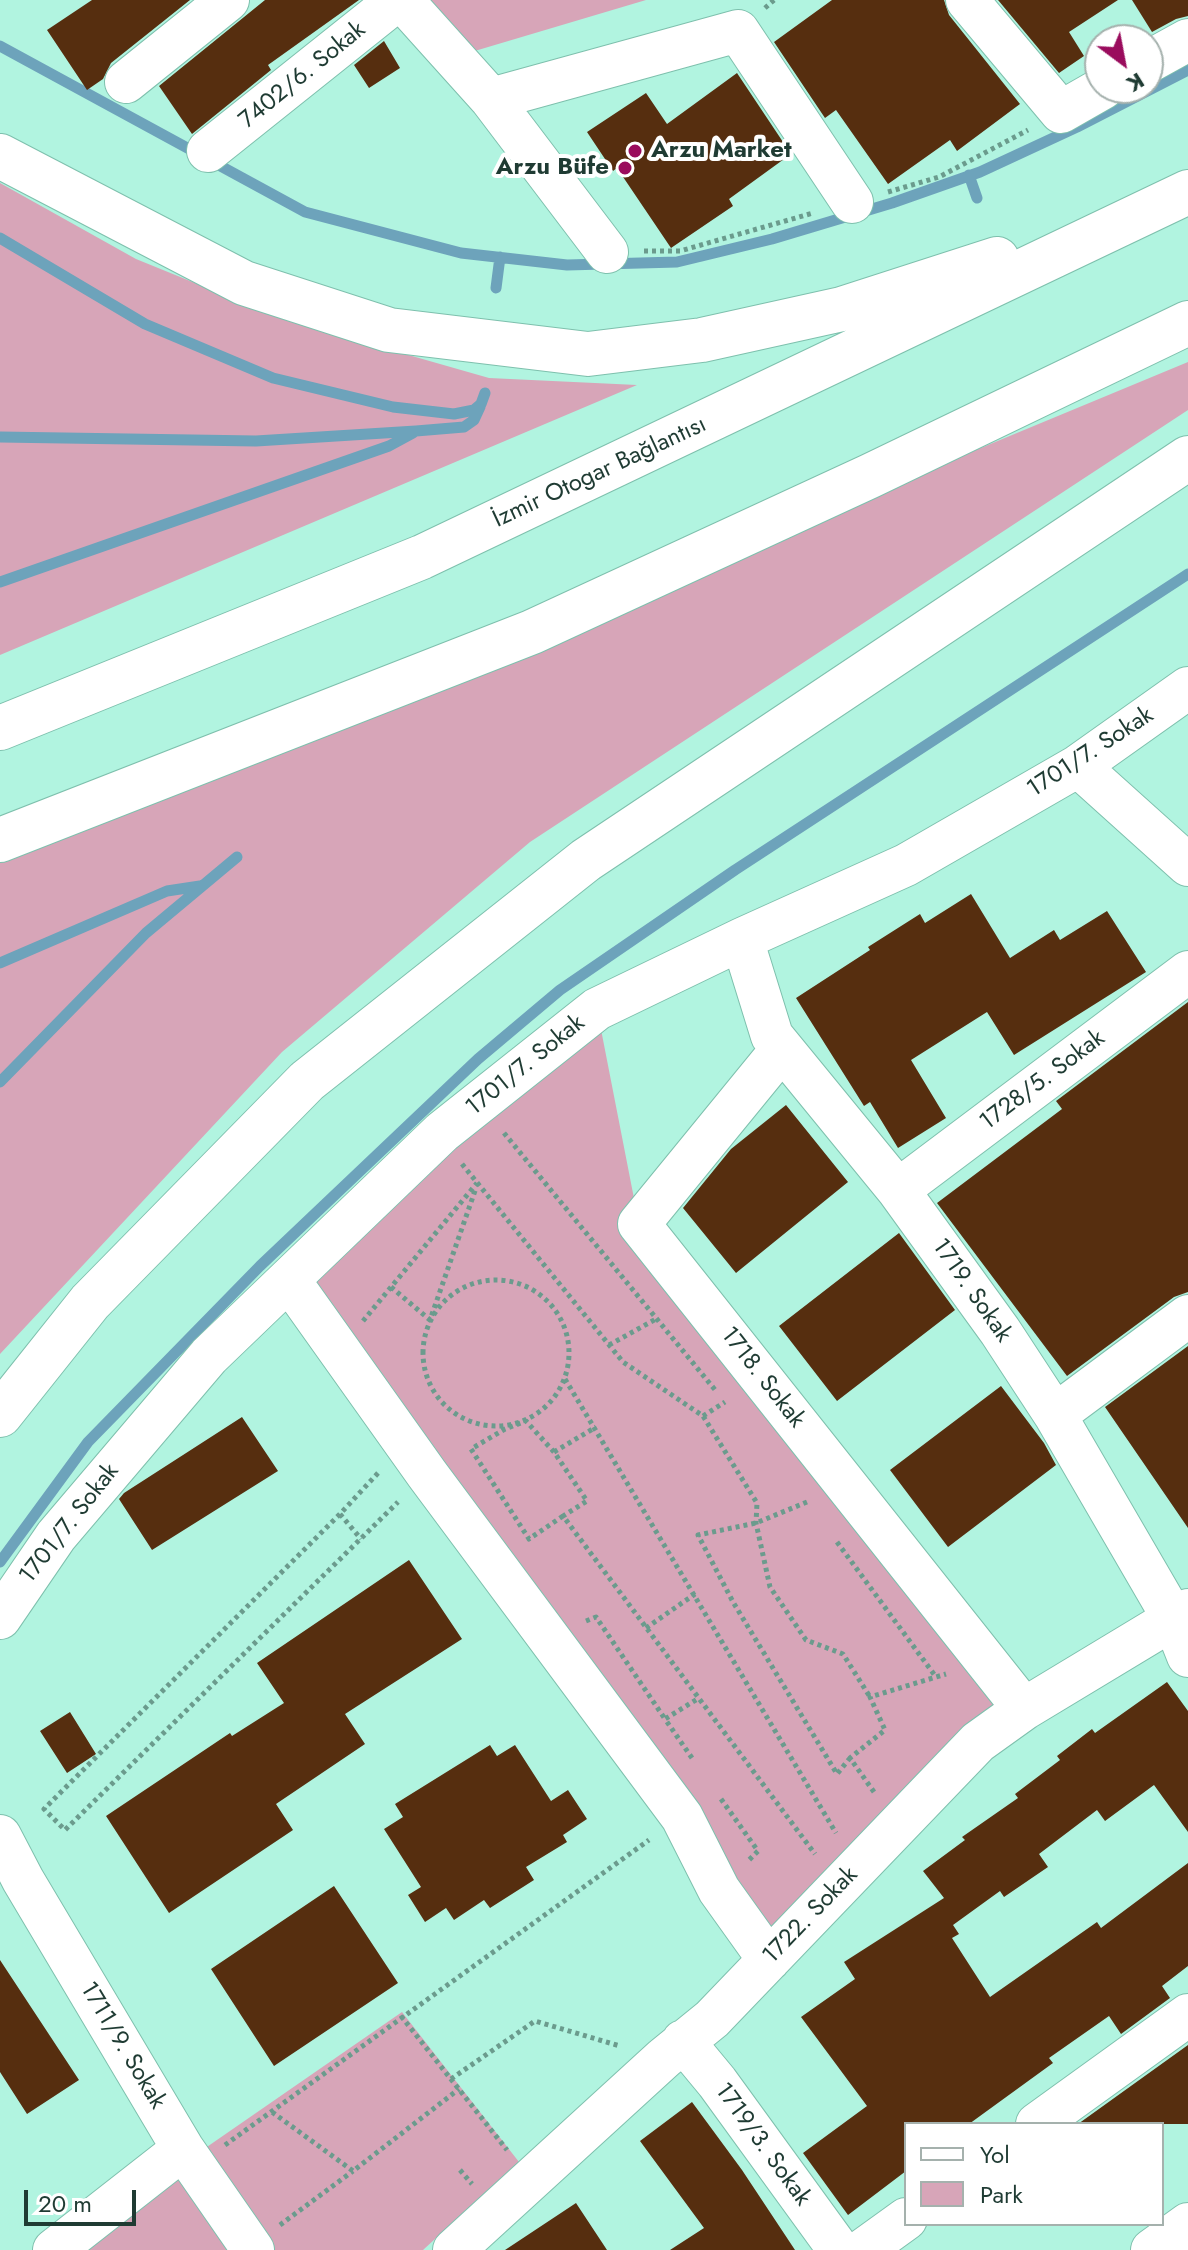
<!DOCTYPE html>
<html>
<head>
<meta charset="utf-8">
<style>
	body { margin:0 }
	#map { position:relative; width:1188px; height:2250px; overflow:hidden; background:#b1f4e0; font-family:Jost,sans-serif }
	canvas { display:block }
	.legend { position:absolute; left:904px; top:2122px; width:260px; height:104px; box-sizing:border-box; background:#fff; border:2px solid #a5b1ad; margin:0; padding:10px 14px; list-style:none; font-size:24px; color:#1f3b33 }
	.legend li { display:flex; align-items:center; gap:16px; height:40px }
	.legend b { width:40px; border:2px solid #a5b1ad }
	.north { position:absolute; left:1084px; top:24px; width:80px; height:80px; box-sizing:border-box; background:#fff; border:2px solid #a5b1ad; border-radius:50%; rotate:148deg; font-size:22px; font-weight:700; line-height:32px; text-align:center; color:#1f3b33 }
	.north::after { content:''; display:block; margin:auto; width:28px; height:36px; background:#9a0c5d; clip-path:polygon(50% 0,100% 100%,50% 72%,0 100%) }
	.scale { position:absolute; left:24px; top:2190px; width:112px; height:36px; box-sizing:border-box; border:4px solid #1f3b33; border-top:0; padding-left:10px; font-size:24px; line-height:28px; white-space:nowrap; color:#1f3b33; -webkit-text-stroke:6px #fff; paint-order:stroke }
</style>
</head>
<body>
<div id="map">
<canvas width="1188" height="2250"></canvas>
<ul class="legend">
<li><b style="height:10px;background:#fff"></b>Yol</li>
<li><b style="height:22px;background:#d7a5b8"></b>Park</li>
</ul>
<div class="north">K</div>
<div class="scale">20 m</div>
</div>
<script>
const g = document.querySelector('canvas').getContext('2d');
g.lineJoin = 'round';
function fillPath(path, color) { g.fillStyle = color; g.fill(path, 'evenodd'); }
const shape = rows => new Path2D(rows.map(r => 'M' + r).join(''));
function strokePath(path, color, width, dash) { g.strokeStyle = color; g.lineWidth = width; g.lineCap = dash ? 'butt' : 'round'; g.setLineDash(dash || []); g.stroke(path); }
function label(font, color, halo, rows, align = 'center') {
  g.font = font + ' Jost,sans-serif'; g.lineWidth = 8; g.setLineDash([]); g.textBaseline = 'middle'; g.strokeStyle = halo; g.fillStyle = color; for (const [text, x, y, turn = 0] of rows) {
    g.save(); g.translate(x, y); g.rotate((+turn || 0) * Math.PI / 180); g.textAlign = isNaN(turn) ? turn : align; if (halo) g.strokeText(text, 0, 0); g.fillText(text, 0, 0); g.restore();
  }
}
fillPath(shape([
	[422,0,646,0,468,53],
	[0,183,136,259,286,320,489,378,637,385,0,655],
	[1188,362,1188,410,530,842,282,1052,0,1354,0,855],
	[597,1009,639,1224,1024,1709,769,1960,289,1281],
	[402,2012,519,2162,423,2250,74,2250,175,2169]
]), '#d7a5b8');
strokePath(shape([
	[0,46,305,212,461,253,567,265,677,262,772,239,892,203,980,172,1077,127,1188,70],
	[969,175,977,198],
	[0,238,145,324,273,378,393,407,454,414,474,410,481,404,485,393],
	[496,288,500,257],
	[0,437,256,441,416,431,464,427,474,420,480,407],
	[0,582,389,446,413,433],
	[0,963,167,891,200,886],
	[0,1082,146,933,237,857],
	[0,1562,88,1442,260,1266,478,1059,560,990,735,870,1188,574]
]), '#6da3bb', 11);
fillPath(shape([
	[92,0,190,0,111,63,103,79,87,90,47,30],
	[265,0,359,0,268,65,271,70,192,134,159,86],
	[832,0,944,0,949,15,1020,104,957,151,950,140,888,184,836,110,825,118,774,42],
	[998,0,1118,0,1069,32,1084,56,1059,73],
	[1132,0,1188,0,1188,16,1176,19,1152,32],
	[384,41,400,68,369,88,354,65],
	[737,73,791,154,729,199,733,206,671,248,617,168,613,171,587,132,646,93,667,124],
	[971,894,1010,958,1054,930,1060,940,1107,911,1146,972,1014,1055,987,1012,911,1060,946,1118,898,1148,870,1102,864,1106,796,998,870,950,868,947,920,914,925,923],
	[1188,1002,1188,1292,1174,1297,1067,1376,937,1203,1062,1109,1056,1101],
	[786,1105,848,1182,736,1273,683,1208,731,1149],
	[899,1233,955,1310,837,1401,779,1326],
	[1188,1346,1188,1528,1105,1407],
	[1001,1386,1044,1443,1056,1465,948,1547,890,1470],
	[242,1417,278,1471,152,1550,119,1499,124,1493],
	[409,1560,462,1639,345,1714,365,1744,276,1804,293,1830,169,1913,106,1816,230,1733,232,1736,284,1703,257,1663],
	[1167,1682,1188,1711,1188,1832,1154,1785,1105,1821,1097,1810,1039,1854,1048,1867,1004,1897,1000,1891,953,1925,959,1934,952,1938,990,1997,1097,1922,1101,1928,1188,1863,1188,1966,1162,1986,1170,1998,1121,2034,1109,2016,1049,2058,1053,2063,969,2124,906,2124,906,2171,848,2215,803,2153,867,2106,801,2017,855,1979,844,1962,944,1898,923,1871,965,1840,962,1837,1018,1798,1015,1794,1060,1760,1057,1756,1092,1729,1095,1733],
	[70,1712,96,1754,67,1773,40,1731],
	[490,1745,497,1756,515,1745,551,1801,568,1790,587,1819,563,1835,567,1842,526,1867,534,1880,490,1908,484,1900,454,1920,446,1908,425,1922,408,1895,421,1887,384,1829,403,1817,395,1804],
	[334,1886,398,1983,274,2066,211,1969],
	[0,1960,79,2080,27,2114,0,2072],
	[1188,2045,1188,2124,1078,2124],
	[692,2102,742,2170,795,2250,670,2250,704,2228,640,2141],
	[576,2203,607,2250,505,2250]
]), '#562e0f');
const minor = shape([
	[402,0,491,99,607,252],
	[967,0,1061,112,1103,88],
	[1148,62,1188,40],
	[126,82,228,0],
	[491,99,738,31,852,202],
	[208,151,397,0],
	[1078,766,1188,865],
	[742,939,772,1036,898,1190,1000,1331,1055,1415,1173,1618,1188,1656],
	[782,1049,639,1224,1024,1709],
	[898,1190,1188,972],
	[289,1280,427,1474,682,1817,719,1890,769,1960],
	[1055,1415,1188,1316],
	[0,1618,56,1536,209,1356,442,1132,597,1009,742,939,906,865,1078,766,1188,688],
	[0,1836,23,1880,183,2149,253,2250],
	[683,2041,717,2082,839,2250],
	[1037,2124,1188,2015],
	[54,2250,183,2149],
	[454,2250,664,2058,712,2019,978,1742,1024,1709,1188,1610],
	[863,2250,906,2219],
	[1152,2250,1188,2224]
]);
const highway = shape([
	[0,156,244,283,389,330,588,354,702,340,842,309,997,259],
	[0,728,422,557,1188,192],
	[0,840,532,632,870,476,1188,323],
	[0,1415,90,1302,307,1081,586,860,1188,458]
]);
strokePath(minor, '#7ec0ad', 44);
strokePath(highway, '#7ec0ad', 46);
strokePath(shape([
	[765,8,774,0],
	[888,192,939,177,1028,130],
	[644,251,680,251,813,213],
	[504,1133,716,1391],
	[462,1164,623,1362,703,1416,757,1503,756,1523,770,1587,806,1640,843,1654,870,1697],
	'423 1353a73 73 0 1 1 146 0a73 73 0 1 1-146 0Z',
	[391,1287,430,1320,476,1188],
	[363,1321,477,1183],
	[609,1345,656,1319],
	[565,1379,836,1833],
	[703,1416,725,1402],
	[554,1452,596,1427],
	[378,1473,340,1514,44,1809,65,1830,398,1502],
	[807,1502,756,1523,698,1535,733,1602,837,1774,850,1758],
	[340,1514,361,1539],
	[563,1516,529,1539,471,1449,505,1429,526,1421,554,1452,587,1501,563,1516,815,1854],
	[837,1542,936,1677],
	[586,1621,596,1617,665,1719],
	[646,1628,695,1594],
	[692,1758,665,1719,699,1698],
	[874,1792,850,1758,885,1730,870,1697,946,1674],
	[721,1799,758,1851,748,1861],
	[401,2016,507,2150],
	[451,2079,535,2021,620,2046],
	[272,2112,353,2171,459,2089],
	[225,2145,649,1840],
	[460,2170,472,2184],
	[280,2225,353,2171]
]), '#6b9b8d', 5, [4, 4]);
strokePath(minor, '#fff', 42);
strokePath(highway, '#fff', 44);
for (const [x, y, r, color] of [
	[635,151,8,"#9a0c5d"],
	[625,168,8,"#9a0c5d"]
]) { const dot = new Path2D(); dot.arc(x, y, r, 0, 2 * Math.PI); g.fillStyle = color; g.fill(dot); strokePath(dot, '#fff', 3); }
label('24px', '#1f3b33', '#fff', [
	["7402/6. Sokak",303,76,-39],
	["İzmir Otogar Bağlantısı",600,473,-25],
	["1701/7. Sokak",1091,753,-33],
	["1701/7. Sokak",526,1066,-39],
	["1728/5. Sokak",1043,1081,-37],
	["1719. Sokak",971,1291,55],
	["1718. Sokak",762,1378,52],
	["1701/7. Sokak",70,1524,-52],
	["1722. Sokak",811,1916,-46],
	["1711/9. Sokak",122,2046,59],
	["1719/3. Sokak",762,2145,54]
]);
label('bold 24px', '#1f3b33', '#fff', [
	["Arzu Market",651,151],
	["Arzu Büfe",609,168,"right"]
], 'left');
</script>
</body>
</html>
